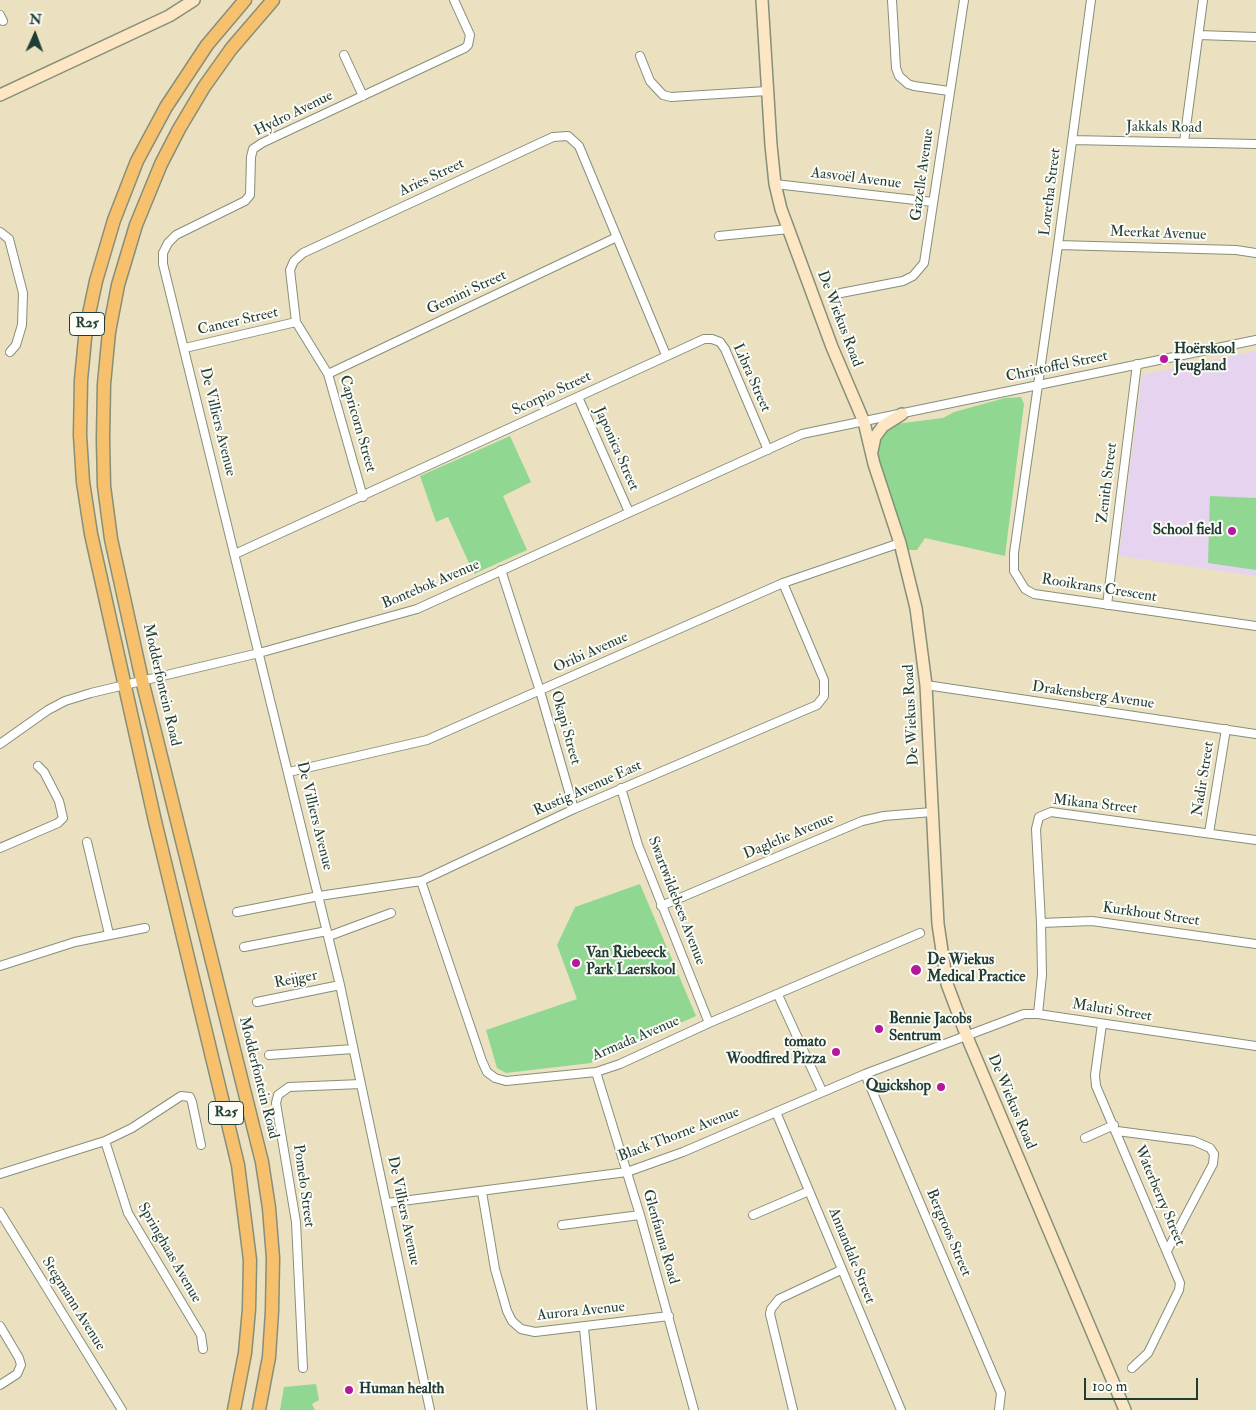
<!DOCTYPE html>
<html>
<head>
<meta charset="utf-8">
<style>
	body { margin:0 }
	#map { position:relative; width:1256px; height:1410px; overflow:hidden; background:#ebe1c0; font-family:"IM FELL Double Pica",serif }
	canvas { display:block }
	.north { position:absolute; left:10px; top:10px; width:50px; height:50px; -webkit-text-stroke:4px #fdfcf7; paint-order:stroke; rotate:2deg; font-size:14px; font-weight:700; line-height:20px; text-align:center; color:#1f3d34 }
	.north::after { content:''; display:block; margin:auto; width:18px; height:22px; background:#1f3d34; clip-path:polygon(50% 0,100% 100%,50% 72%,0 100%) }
	.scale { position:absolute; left:1084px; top:1378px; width:114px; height:22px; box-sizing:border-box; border:2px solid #1f3d34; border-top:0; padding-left:6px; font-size:15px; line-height:18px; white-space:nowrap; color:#1f3d34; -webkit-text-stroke:4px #fdfcf7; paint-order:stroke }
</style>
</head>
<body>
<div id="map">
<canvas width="1256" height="1410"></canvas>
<div class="north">N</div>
<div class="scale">100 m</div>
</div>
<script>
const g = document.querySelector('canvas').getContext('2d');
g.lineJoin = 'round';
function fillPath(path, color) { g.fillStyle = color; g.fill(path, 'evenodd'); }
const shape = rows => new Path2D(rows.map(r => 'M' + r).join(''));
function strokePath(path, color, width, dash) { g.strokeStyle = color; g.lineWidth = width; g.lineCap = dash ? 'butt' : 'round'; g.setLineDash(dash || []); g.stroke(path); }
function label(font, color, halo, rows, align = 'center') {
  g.font = font + ' "IM FELL Double Pica",serif'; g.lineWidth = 4; g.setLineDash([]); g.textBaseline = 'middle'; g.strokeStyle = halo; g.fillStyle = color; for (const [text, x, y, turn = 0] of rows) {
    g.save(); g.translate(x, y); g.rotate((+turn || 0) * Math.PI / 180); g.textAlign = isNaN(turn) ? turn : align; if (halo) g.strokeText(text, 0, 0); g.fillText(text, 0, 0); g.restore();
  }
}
fillPath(shape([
	[1256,351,1256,576,1119,556,1142,375]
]), '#e6d3f0');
fillPath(shape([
	[1021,397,1024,404,1005,556,925,538,917,550,909,550,875,452,880,433,895,424,943,418,954,412,1005,398],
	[510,436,531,482,503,496,527,550,474,574,448,517,436,522,420,476],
	[1210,496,1256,498,1256,570,1208,563],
	[640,884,696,1016,591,1063,506,1073,497,1068,486,1030,577,999,557,945,575,907],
	[316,1384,319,1400,312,1404,315,1410,280,1410,284,1387]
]), '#90d892');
const street = shape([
	[892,0,896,68,899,76,908,84,914,86,949,91],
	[1091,0,1058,245,1014,553,1014,571,1025,589,1034,594,1256,626],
	[0,15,3,21],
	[1199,35,1256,37],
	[344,55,363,96],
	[640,56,650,81,663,95,671,97,767,91],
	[1072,140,1256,144],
	[1184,142,1203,0],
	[775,184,933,202],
	[0,232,9,239,23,293,22,325,16,345,10,352],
	[719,236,789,229],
	[1058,245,1236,250,1256,253],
	[841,293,903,281,913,276,924,263,964,0],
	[185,348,296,322],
	[328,374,617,237],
	[578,397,629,512],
	[363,497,328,374,296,322,290,270,294,261,303,253,553,137,568,136,579,146,666,355],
	[235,554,704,339,712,339,720,342,725,349,768,450],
	[501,570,540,691,574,809],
	[1107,605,1137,364],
	[926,685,1256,734],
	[0,744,48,710,65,701,91,693,259,653,417,609,802,434,1256,340],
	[289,772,427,740,783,583,900,543],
	[621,788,638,845,709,1023],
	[1209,833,1226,729],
	[87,842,109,934],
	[0,848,58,823,63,818,59,801,44,772,38,766],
	[421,881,482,1061,487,1072,495,1078,506,1081,596,1072,620,1064,709,1023,920,933],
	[661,906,862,821,884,816,932,812],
	[237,912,319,896,421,881,574,809,817,705,824,696,824,680,783,583],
	[1041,923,1092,921,1256,944],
	[329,936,391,913],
	[244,947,327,931],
	[0,966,75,942,145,928],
	[778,995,822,1091],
	[257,1002,340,985],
	[1038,1014,1042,975,1041,923,1036,829,1039,817,1051,812,1256,840],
	[1102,1024,1095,1075,1096,1086,1180,1283,1179,1290,1148,1353,1132,1368],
	[269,1055,353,1049],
	[596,1072,640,1215,694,1410],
	[865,1074,1001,1393,999,1410],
	[776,1112,901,1410],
	[1117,1131,1194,1141,1210,1148,1214,1154,1213,1164,1167,1251],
	[1085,1138,1114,1125],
	[105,1141,128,1213,201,1335,203,1349],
	[0,1174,105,1141,132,1128,181,1096,190,1097,192,1102,201,1145],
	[482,1192,495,1269,507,1311,512,1321,521,1329,535,1332,669,1316],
	[387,1203,627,1172,683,1152,865,1074,1024,1014,1038,1014,1256,1046],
	[0,1212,122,1410],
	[753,1215,809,1191],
	[562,1225,640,1215],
	[0,1326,19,1358,21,1365,17,1374,0,1385],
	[584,1328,592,1410],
	[303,1368,296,1222,276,1103,278,1095,289,1087,361,1084],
	[430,1410,340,985,163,264,163,253,168,243,176,235,245,201,250,195,251,157,253,149,262,143,465,48,468,45,470,35,454,0],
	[793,1410,770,1314,771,1309,779,1299,841,1270]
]);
const secondary = shape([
	[762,0,771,145,775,184,781,209,832,347,864,422,874,464,900,543,916,608,926,685,938,924,947,984,967,1037,1125,1410],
	[0,95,169,16,194,0],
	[872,451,875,437,883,426,902,414]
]);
const primary = shape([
	[234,1410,245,1353,249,1309,250,1260,238,1165,155,821,91,534,83,482,80,435,81,380,86,328,96,281,114,220,137,161,166,107,207,45,245,0],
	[259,1410,269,1357,272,1311,273,1258,269,1208,262,1162,142,680,111,539,104,486,103,439,104,384,109,332,118,285,136,225,161,164,179,129,204,87,231,49,273,0]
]);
strokePath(street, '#858f7a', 10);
strokePath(secondary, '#858f7a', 14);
strokePath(primary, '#858f7a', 15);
strokePath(street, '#fff', 8);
strokePath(secondary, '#fce6c4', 11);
strokePath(primary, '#f7c06c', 12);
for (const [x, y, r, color] of [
	[1164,359,5,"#b5179e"],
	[1232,531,5,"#b5179e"],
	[576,963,5,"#b5179e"],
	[916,970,6,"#b5179e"],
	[879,1029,5,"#b5179e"],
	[836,1052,5,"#b5179e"],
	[941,1087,5,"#b5179e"],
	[349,1390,5,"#b5179e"]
]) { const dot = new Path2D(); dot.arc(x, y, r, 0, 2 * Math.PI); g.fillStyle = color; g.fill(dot); strokePath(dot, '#fdfcf7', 2); }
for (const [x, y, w] of [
	[87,324,35],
	[226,1113,35]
]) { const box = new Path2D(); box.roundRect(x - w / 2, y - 11.5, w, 23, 4); g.fillStyle = '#fdfcf7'; g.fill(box); strokePath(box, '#1f3d34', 1); }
label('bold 14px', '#1f3d34', null, [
	["R25",87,324],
	["R25",226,1113]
]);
label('15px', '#1f3d34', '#fdfcf7', [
	["Hydro Avenue",294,114,-26],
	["Jakkals Road",1164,128,1],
	["Gazelle Avenue",923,175,-82],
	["Aries Street",432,178,-25],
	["Aasvoël Avenue",856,179,7],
	["Loretha Street",1051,192,-83],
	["Meerkat Avenue",1158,234,2],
	["Gemini Street",467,293,-25],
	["De Wiekus Road",839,319,69],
	["Cancer Street",238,322,-13],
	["Christoffel Street",1057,367,-12],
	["Libra Street",751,378,66],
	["Scorpio Street",552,394,-25],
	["De Villiers Avenue",217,422,76],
	["Capricorn Street",357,424,74],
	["Japonica Street",616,449,66],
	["Zenith Street",1108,483,-83],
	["Bontebok Avenue",431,585,-23],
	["Rooikrans Crescent",1099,589,9],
	["Oribi Avenue",591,653,-24],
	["Modderfontein Road",161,685,77],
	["Drakensberg Avenue",1093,696,8],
	["De Wiekus Road",912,715,-93],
	["Okapi Street",565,728,74],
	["Nadir Street",1204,779,-81],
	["Rustig Avenue East",588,789,-24],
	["Mikana Street",1095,805,6],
	["De Villiers Avenue",314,816,76],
	["Daglelie Avenue",789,837,-23],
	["Swartwildebees Avenue",676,901,69],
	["Kurkhout Street",1151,915,8],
	["Reijger",296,980,-11],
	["Maluti Street",1112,1011,9],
	["Armada Avenue",636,1039,-23],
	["Modderfontein Road",258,1078,76],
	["De Wiekus Road",1011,1102,67],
	["Black Thorne Avenue",679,1135,-21],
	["Pomelo Street",303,1186,82],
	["Waterberry Street",1159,1196,67],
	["De Villiers Avenue",403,1211,78],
	["Bergroos Street",948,1233,67],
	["Glenfauna Road",660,1237,74],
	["Springhaas Avenue",169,1253,60],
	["Annandale Street",851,1256,68],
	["Stegmann Avenue",73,1304,58],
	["Aurora Avenue",581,1312,-6]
]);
label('bold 15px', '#1f3d34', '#fdfcf7', [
	["Hoërskool",1174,350],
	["Jeugland",1174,367],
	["School field",1222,531,"right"],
	["Van Riebeeck",586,954],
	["Park Laerskool",586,971],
	["De Wiekus",927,961],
	["Medical Practice",927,978],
	["Bennie Jacobs",889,1020],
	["Sentrum",889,1037],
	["tomato",826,1043,"right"],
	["Woodfired Pizza",826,1060,"right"],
	["Quickshop",931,1087,"right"],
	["Human health",359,1390]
], 'left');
</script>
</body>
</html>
